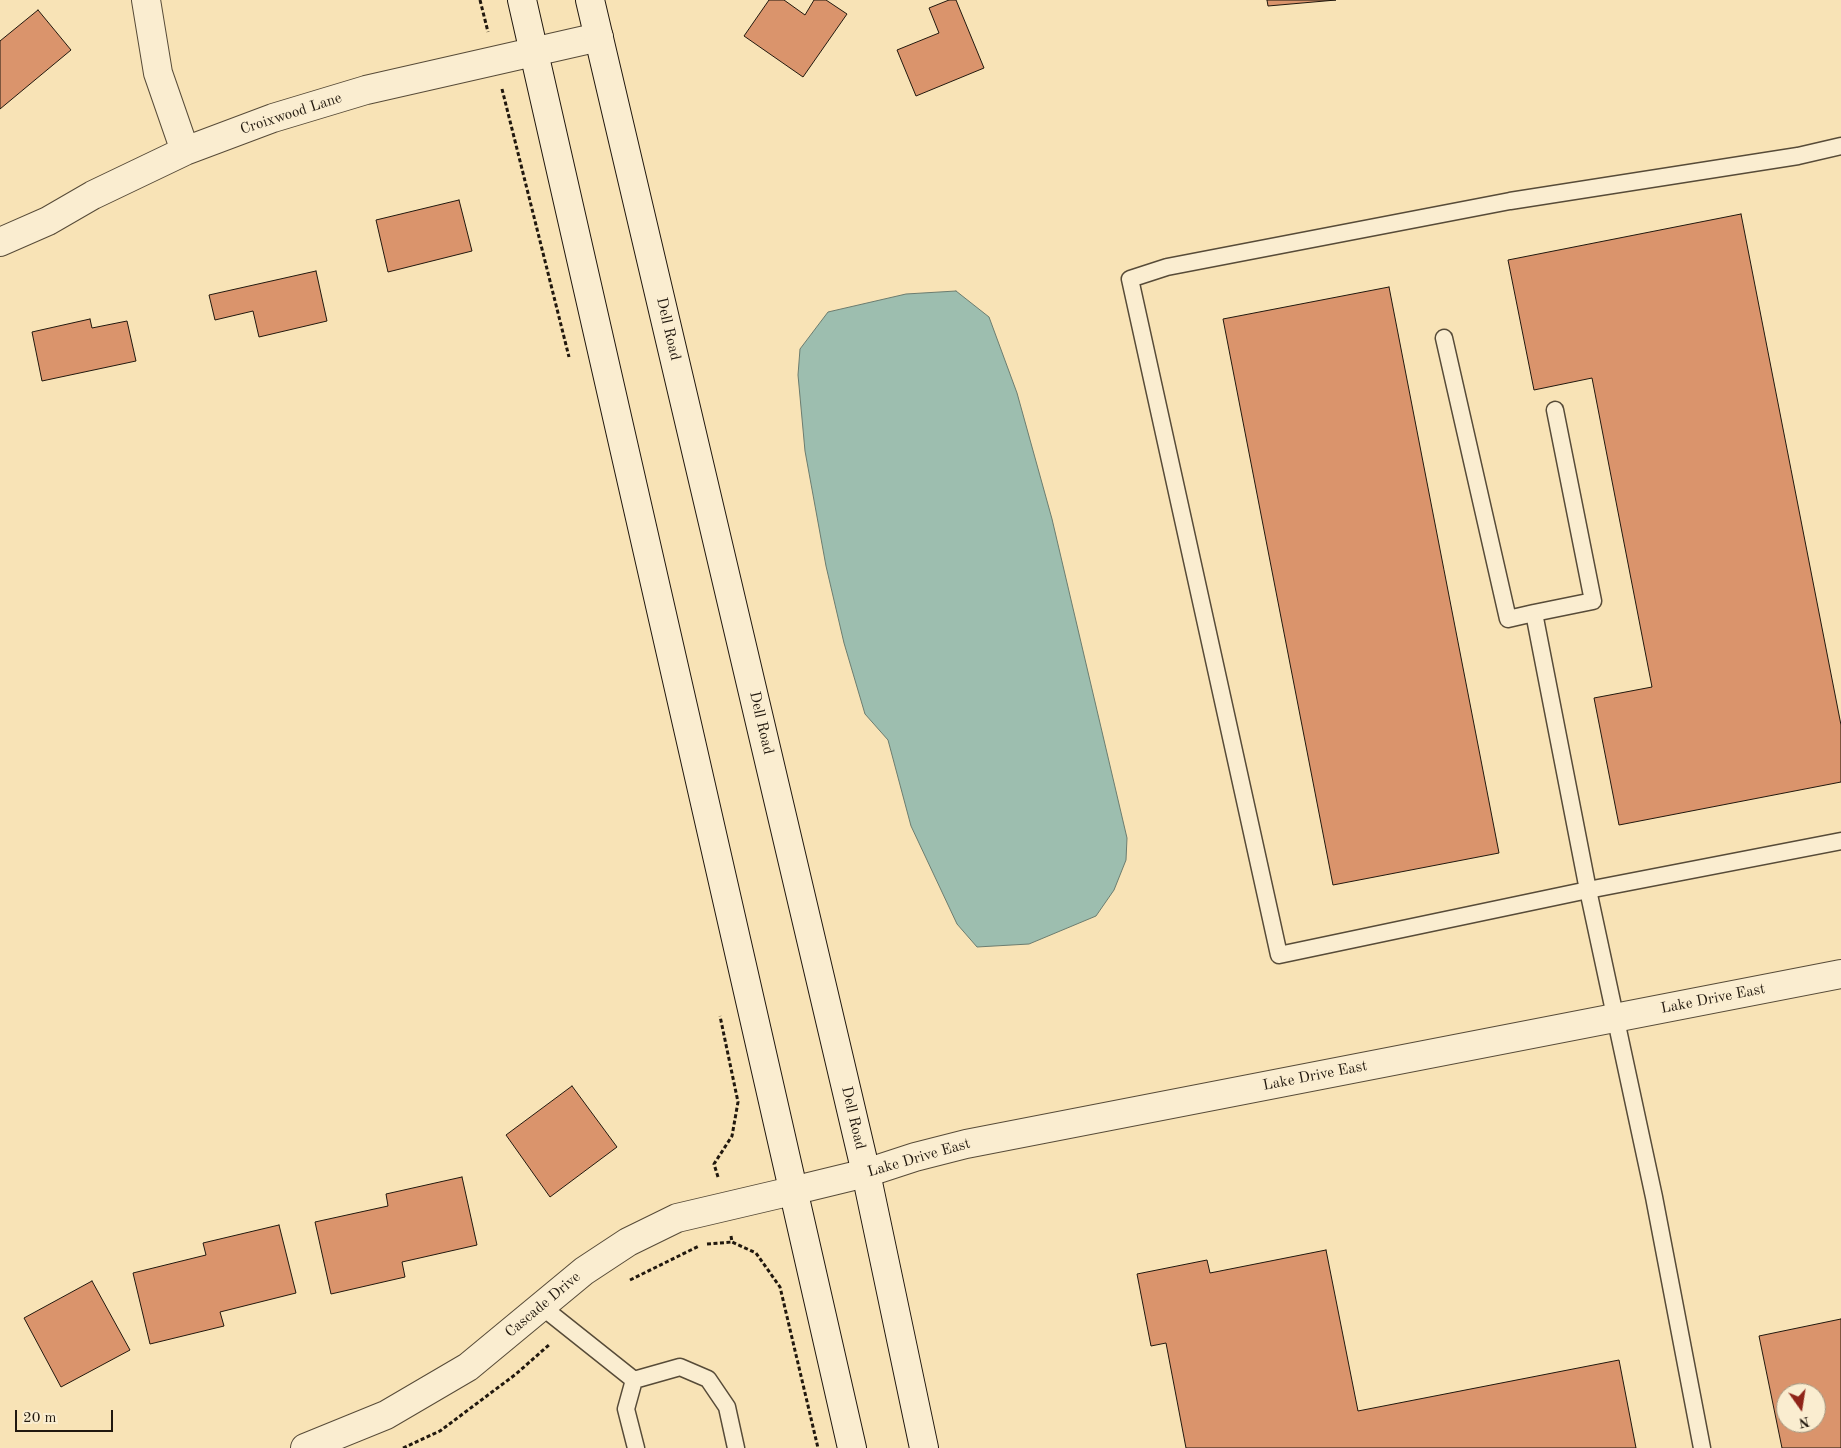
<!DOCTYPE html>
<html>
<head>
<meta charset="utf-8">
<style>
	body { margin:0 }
	#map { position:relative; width:1841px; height:1448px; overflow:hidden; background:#f8e3b6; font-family:"Old Standard TT",serif }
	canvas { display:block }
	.north { position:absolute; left:1776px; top:1383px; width:50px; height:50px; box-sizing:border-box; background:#faedd0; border:1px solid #a39882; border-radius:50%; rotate:167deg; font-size:14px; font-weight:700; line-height:20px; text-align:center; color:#21180e }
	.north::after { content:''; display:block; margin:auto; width:18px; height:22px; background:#8f2418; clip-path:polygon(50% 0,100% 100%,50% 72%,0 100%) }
	.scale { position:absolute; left:15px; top:1410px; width:98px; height:22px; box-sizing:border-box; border:2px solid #21180e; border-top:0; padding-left:6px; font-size:15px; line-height:18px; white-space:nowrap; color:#21180e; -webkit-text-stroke:4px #faedd0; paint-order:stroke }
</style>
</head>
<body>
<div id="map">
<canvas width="1841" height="1448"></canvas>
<div class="north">N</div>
<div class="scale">20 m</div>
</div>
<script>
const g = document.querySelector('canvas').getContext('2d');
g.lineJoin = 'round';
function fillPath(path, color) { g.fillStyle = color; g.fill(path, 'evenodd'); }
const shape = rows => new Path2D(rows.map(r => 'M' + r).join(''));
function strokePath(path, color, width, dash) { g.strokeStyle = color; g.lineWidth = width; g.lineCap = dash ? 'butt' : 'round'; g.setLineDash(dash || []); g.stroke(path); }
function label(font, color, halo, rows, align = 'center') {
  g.font = font + ' "Old Standard TT",serif'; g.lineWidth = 4; g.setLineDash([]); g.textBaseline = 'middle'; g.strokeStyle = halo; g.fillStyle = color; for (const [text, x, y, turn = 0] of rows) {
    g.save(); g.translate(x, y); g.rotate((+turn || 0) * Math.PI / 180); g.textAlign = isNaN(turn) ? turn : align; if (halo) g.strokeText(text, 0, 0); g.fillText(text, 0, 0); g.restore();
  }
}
const water = shape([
	[956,291,989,317,1017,393,1052,519,1127,838,1126,860,1114,890,1096,916,1029,944,977,947,957,924,911,826,888,740,865,714,844,643,826,566,805,451,798,375,800,349,828,312,906,294,956,291]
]);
fillPath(water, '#9dbeaf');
strokePath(water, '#6b7c6f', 1);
const building = shape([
	[769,0,784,0,805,15,814,0,826,0,847,14,803,77,744,36,769,0],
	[949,0,956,0,984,68,916,96,897,50,939,33,929,8,949,0],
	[1267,0,1336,0,1268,6,1267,0],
	[38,10,71,50,0,109,0,41,38,10],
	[459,200,472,251,388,272,376,220,459,200],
	[1741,214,1841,725,1841,782,1619,825,1594,698,1652,687,1592,378,1534,390,1508,260,1741,214],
	[316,271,327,321,259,337,253,311,215,320,209,295,316,271],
	[1389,287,1499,853,1333,885,1223,319,1389,287],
	[90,319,92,328,127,321,136,361,42,381,32,332,90,319],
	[572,1086,617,1147,550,1197,506,1135,572,1086],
	[462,1177,477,1245,402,1262,405,1277,331,1294,315,1222,388,1206,386,1194,462,1177],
	[279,1225,296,1293,220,1312,224,1326,150,1344,133,1273,206,1255,203,1243,279,1225],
	[1326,1250,1358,1411,1619,1360,1636,1448,1186,1448,1166,1343,1151,1346,1137,1274,1207,1260,1210,1273,1326,1250],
	[92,1281,130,1350,61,1387,24,1318,92,1281],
	[1841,1319,1841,1448,1782,1448,1759,1336,1841,1319],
	[1786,1393,1816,1393,1816,1423,1786,1423,1786,1393]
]);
fillPath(building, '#da946c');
strokePath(building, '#21180e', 1);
const service = shape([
	[1841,146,1798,156,1510,201,1167,267,1130,279,1279,955,1588,890,1841,841],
	[1444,338,1508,619,1534,613,1588,890,1654,1197,1702,1448],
	[1534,613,1593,601,1555,410],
	[541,1306,634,1380],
	[634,1380,680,1367,708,1379,727,1407,736,1448],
	[634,1380,626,1409,636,1448]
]);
const minor = shape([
	[146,0,158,73,185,151],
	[0,242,48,221,93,195,185,151,273,118,366,90,599,37],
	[305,1448,386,1415,468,1367,584,1271,628,1242,677,1218,792,1191]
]);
const tertiary = shape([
	[792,1191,866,1173,915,1157,966,1144,1841,974]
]);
const secondary = shape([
	[522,0,852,1448],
	[590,0,866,1173,924,1448]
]);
strokePath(service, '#574b38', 19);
strokePath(minor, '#574b38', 30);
strokePath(tertiary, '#574b38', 30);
strokePath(secondary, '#21180e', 30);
strokePath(shape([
	[480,0,488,32],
	[502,89,569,357],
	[718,1177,714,1164,732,1136,738,1102,720,1016],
	[731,1236,732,1242,756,1253,780,1287,818,1448],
	[707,1244,732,1242],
	[630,1280,699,1246],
	[403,1448,440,1431,516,1374,550,1344]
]), '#21180e', 3, [4, 2.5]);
strokePath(service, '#faedd0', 16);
strokePath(minor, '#faedd0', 28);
strokePath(tertiary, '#faedd0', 28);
strokePath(secondary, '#faedd0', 28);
label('15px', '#21180e', '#faedd0', [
	["Croixwood Lane",291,114,-18],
	["Dell Road",668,329,77],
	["Dell Road",761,723,77],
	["Lake Drive East",1713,999,-11],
	["Lake Drive East",1315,1076,-11],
	["Dell Road",853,1118,77],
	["Lake Drive East",919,1158,-16],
	["Cascade Drive",543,1305,-40]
]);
</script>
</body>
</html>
